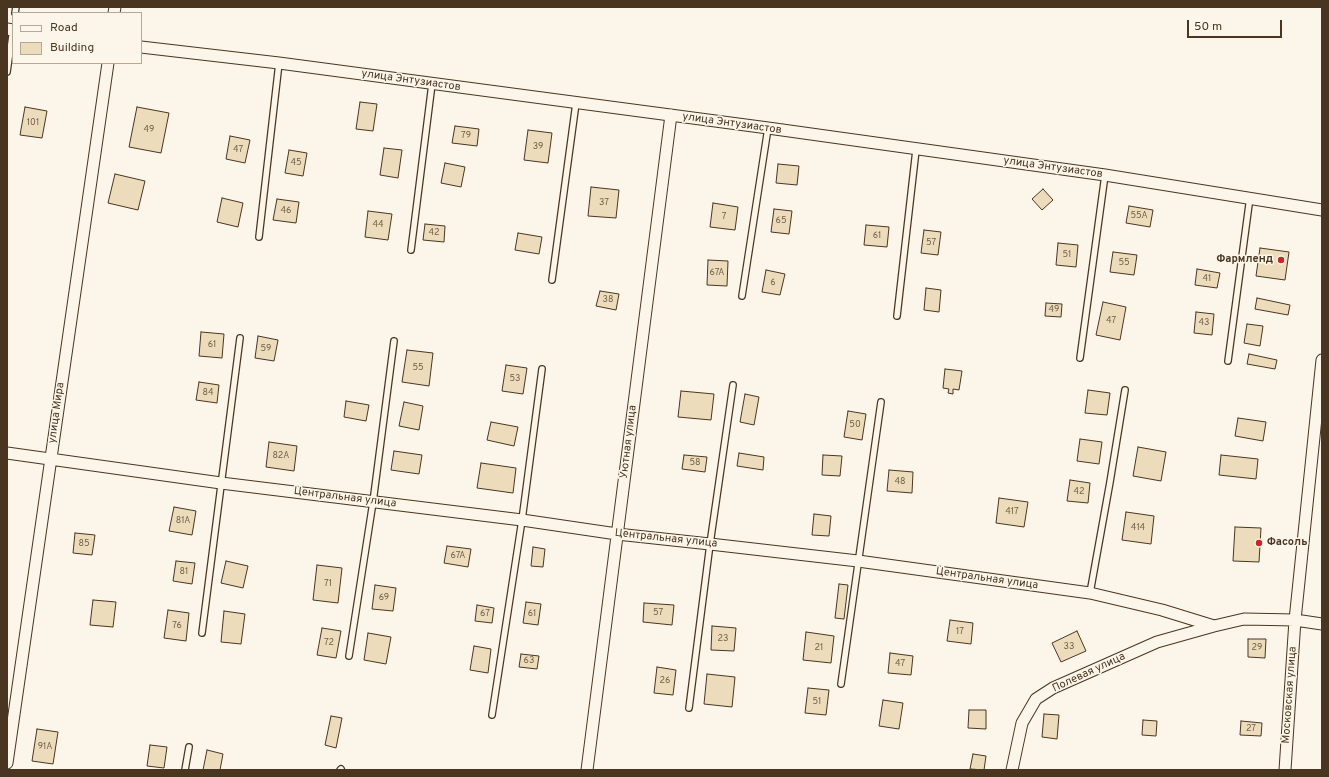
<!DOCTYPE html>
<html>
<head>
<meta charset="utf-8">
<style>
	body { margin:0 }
	#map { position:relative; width:1329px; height:777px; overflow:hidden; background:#fbf6e9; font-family:Overpass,sans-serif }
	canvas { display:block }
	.frame { position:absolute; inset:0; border:8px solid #4a3520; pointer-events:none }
	.legend { position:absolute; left:12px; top:12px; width:130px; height:52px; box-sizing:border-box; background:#fbf6e9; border:1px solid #b4a999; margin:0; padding:5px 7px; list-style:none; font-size:12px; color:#4a3520 }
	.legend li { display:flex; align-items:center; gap:8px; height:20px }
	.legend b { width:20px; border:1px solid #b4a999 }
	.scale { position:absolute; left:1187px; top:20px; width:95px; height:18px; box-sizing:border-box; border:2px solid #4a3520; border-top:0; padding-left:5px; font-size:12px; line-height:14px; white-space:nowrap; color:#4a3520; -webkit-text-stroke:3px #fbf6e9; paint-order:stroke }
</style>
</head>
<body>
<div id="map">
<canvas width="1329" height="777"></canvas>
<div class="frame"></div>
<ul class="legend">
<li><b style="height:5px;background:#fbf6e9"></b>Road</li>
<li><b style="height:11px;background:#ecdcbc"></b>Building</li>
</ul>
<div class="scale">50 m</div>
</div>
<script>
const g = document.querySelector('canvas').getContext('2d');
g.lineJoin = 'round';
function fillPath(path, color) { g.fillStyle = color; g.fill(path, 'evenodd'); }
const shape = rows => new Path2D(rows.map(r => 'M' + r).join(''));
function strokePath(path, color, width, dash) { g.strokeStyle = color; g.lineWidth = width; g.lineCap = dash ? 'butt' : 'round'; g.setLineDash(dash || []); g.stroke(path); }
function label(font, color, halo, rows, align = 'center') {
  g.font = font + ' Overpass,sans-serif'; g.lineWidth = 3; g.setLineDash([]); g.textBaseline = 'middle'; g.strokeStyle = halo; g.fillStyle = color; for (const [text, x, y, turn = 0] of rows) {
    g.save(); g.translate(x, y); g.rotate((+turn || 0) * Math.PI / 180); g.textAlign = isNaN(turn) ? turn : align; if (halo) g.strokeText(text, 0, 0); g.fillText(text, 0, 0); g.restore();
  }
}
const building = shape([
	[360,102,377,104,373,131,356,129,360,102],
	[25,107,47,111,42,138,20,135,25,107],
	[137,107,169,113,161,153,129,147,137,107],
	[455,126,479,129,477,146,452,143,455,126],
	[528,130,552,133,548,163,524,160,528,130],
	[230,136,250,140,245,163,226,159,230,136],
	[384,148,402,150,398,178,380,175,384,148],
	[289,150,307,153,303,176,285,173,289,150],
	[445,163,465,167,461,187,441,183,445,163],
	[778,164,799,166,797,185,776,183,778,164],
	[115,174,145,181,138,210,108,203,115,174],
	[591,187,619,190,616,218,588,216,591,187],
	[1043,189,1053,200,1042,210,1032,199,1043,189],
	[222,198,243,203,238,227,217,222,222,198],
	[277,199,299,202,296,223,273,220,277,199],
	[713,203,738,207,735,230,710,227,713,203],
	[1129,206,1153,210,1150,227,1126,223,1129,206],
	[774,209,792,211,789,234,771,232,774,209],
	[368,211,392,214,388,240,365,237,368,211],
	[425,224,445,226,444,242,423,240,425,224],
	[866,225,889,227,887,247,864,245,866,225],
	[924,230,941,232,938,255,921,253,924,230],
	[518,233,542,237,539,254,515,250,518,233],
	[1058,243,1078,245,1076,267,1056,265,1058,243],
	[1260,248,1289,252,1285,280,1256,276,1260,248],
	[1113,252,1137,255,1134,275,1110,272,1113,252],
	[708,260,728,261,727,286,707,285,708,260],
	[1197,269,1220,273,1217,288,1195,285,1197,269],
	[766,270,785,274,780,295,762,292,766,270],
	[926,288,941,290,939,312,924,310,926,288],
	[600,291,619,294,616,310,596,306,600,291],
	[1257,298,1290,305,1288,315,1255,309,1257,298],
	[1103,302,1126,307,1120,340,1096,335,1103,302],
	[1046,303,1062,304,1061,317,1045,316,1046,303],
	[1196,312,1214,314,1212,335,1194,333,1196,312],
	[1247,324,1263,326,1260,346,1244,343,1247,324],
	[201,332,224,334,222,358,199,356,201,332],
	[258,336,278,340,274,361,255,358,258,336],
	[407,350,433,353,429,386,402,382,407,350],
	[1249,354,1277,360,1275,369,1247,364,1249,354],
	[506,365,527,368,523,394,502,391,506,365],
	[945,369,962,371,959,390,953,389,953,394,948,393,949,389,943,388,945,369],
	[199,382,219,385,217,403,196,400,199,382],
	[1088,390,1110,393,1107,415,1085,413,1088,390],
	[681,391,714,394,711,420,678,417,681,391],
	[745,394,759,397,754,425,740,422,745,394],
	[346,401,369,405,366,421,344,417,346,401],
	[404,402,423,406,419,430,399,426,404,402],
	[848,411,866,414,862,440,844,437,848,411],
	[1238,418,1266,422,1263,441,1235,436,1238,418],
	[491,422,518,427,514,446,487,440,491,422],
	[1080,439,1102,442,1099,464,1077,461,1080,439],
	[269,442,297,446,294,471,266,467,269,442],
	[1138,447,1166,452,1161,481,1133,476,1138,447],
	[394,451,422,455,419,474,391,470,394,451],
	[739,453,764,457,763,470,737,466,739,453],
	[684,455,707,457,705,472,682,469,684,455],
	[823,455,842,456,840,476,822,475,823,455],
	[1221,455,1258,459,1256,479,1219,475,1221,455],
	[481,463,516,468,513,493,477,488,481,463],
	[889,470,913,472,912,493,887,491,889,470],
	[1070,480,1090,483,1088,503,1067,501,1070,480],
	[999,498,1028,502,1024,527,996,523,999,498],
	[174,507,196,511,192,535,169,531,174,507],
	[1126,512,1154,516,1151,544,1122,540,1126,512],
	[814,514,831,516,829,536,812,535,814,514],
	[1235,527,1261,528,1259,562,1233,561,1235,527],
	[75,533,95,535,92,555,73,553,75,533],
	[447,546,471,549,468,567,444,563,447,546],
	[533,547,545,549,543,567,531,566,533,547],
	[176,561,195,563,192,584,173,581,176,561],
	[226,561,248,566,243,588,221,583,226,561],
	[317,565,342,568,338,603,313,600,317,565],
	[839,584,848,585,844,619,835,618,839,584],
	[375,585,396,588,393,611,372,609,375,585],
	[93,600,116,602,113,627,90,625,93,600],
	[526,602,541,604,538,625,523,623,526,602],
	[644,603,674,605,672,625,643,622,644,603],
	[477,605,494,608,492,623,475,621,477,605],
	[168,610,189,613,186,641,164,638,168,610],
	[224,611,245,614,241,644,221,642,224,611],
	[950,620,973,623,971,644,947,641,950,620],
	[712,626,736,628,734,651,711,650,712,626],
	[322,628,341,631,336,658,317,655,322,628],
	[1077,631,1086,651,1061,662,1052,643,1077,631],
	[806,632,834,636,831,663,803,660,806,632],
	[368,633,391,637,386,664,364,660,368,633],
	[1248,639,1266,639,1265,658,1248,657,1248,639],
	[474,646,491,649,488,673,470,670,474,646],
	[890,653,913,656,911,675,888,673,890,653],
	[521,654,539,656,537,669,519,667,521,654],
	[657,667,676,670,673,695,654,693,657,667],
	[707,674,735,677,732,707,704,704,707,674],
	[808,688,829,690,826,715,805,713,808,688],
	[883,700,903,703,899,729,879,726,883,700],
	[969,710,986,710,986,729,968,728,969,710],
	[1044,714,1059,715,1057,739,1042,737,1044,714],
	[331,716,342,718,336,748,325,745,331,716],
	[1143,720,1157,721,1156,736,1142,735,1143,720],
	[1241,721,1262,723,1261,736,1240,735,1241,721],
	[37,729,58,732,53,764,32,761,37,729],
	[150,745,167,747,164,768,147,766,150,745],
	[207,750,223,754,220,770,203,770,207,750],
	[973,754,986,756,984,770,970,769,973,754]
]);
fillPath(building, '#ecdcbc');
strokePath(building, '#4a3520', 1);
const lane = shape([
	[15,13,16,7],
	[7,72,13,29],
	[259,237,279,63],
	[411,250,432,84],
	[552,280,576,103],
	[742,296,768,128],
	[897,316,916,150],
	[1080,358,1105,175],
	[1228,361,1250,197],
	[1090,593,1110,482,1125,390],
	[202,633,240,338],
	[349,656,373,502,394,341],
	[841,684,881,402],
	[689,708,710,544,733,385],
	[492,715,522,520,542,369],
	[185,770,189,747],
	[340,770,341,769]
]);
const street = shape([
	[114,13,115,7],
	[7,29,13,30],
	[141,47,279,63,768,128,1105,175,1322,210],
	[7,453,221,483,522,520,617,534,710,544,858,561,1090,593,1162,610,1214,626],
	[7,763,108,63],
	[587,770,671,115],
	[1012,770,1022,723,1036,699,1053,688,1157,642,1214,626,1244,619,1295,620,1322,624],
	[1285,770,1295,620,1322,360]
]);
strokePath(lane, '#4a3520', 8);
strokePath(street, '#4a3520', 13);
strokePath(lane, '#fbf6e9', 5.5);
strokePath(street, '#fbf6e9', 11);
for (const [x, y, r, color] of [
	[1281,260,4,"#c62828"],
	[1259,543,4,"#c62828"]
]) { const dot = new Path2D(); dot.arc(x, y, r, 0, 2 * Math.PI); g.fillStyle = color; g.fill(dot); strokePath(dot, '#fbf6e9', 1.5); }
label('9px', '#725f47', null, [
	["101",33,123],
	["49",149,130],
	["79",466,136],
	["39",538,147],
	["47",238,150],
	["45",296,163],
	["37",604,203],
	["46",286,211],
	["55А",1139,216],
	["7",724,217],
	["65",781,221],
	["44",378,225],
	["42",434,233],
	["61",877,236],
	["57",931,243],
	["51",1067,255],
	["55",1124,263],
	["67А",717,273],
	["41",1207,279],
	["6",773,283],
	["38",608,300],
	["49",1054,310],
	["47",1111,321],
	["43",1204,323],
	["61",212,345],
	["59",266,349],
	["55",418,368],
	["53",515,379],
	["84",208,393],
	["50",855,425],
	["82А",281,456],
	["58",695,463],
	["48",900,482],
	["42",1079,492],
	["417",1012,512],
	["81А",183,521],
	["414",1138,528],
	["85",84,544],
	["67А",458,556],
	["81",184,572],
	["71",328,584],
	["69",384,598],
	["57",658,613],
	["67",485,614],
	["61",532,614],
	["76",177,626],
	["17",960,632],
	["23",723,639],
	["72",329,643],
	["33",1069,647],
	["21",819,648],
	["29",1257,648],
	["63",529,661],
	["47",900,664],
	["26",665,681],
	["51",817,702],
	["27",1251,729],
	["91А",45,747]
]);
label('11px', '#4a3520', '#fbf6e9', [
	["улица Энтузиастов",411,81,8],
	["улица Энтузиастов",732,124,8],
	["улица Энтузиастов",1053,168,8],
	["улица Мира",57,413,-82],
	["Уютная улица",629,442,-83],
	["Центральная улица",345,498,7],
	["Центральная улица",666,539,6],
	["Центральная улица",987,579,8],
	["Полевая улица",1089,673,-25],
	["Московская улица",1290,695,-86]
]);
label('bold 11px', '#4a3520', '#fbf6e9', [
	["Фармленд",1273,260],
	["Фасоль",1267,543,"left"]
], 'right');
</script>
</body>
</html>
